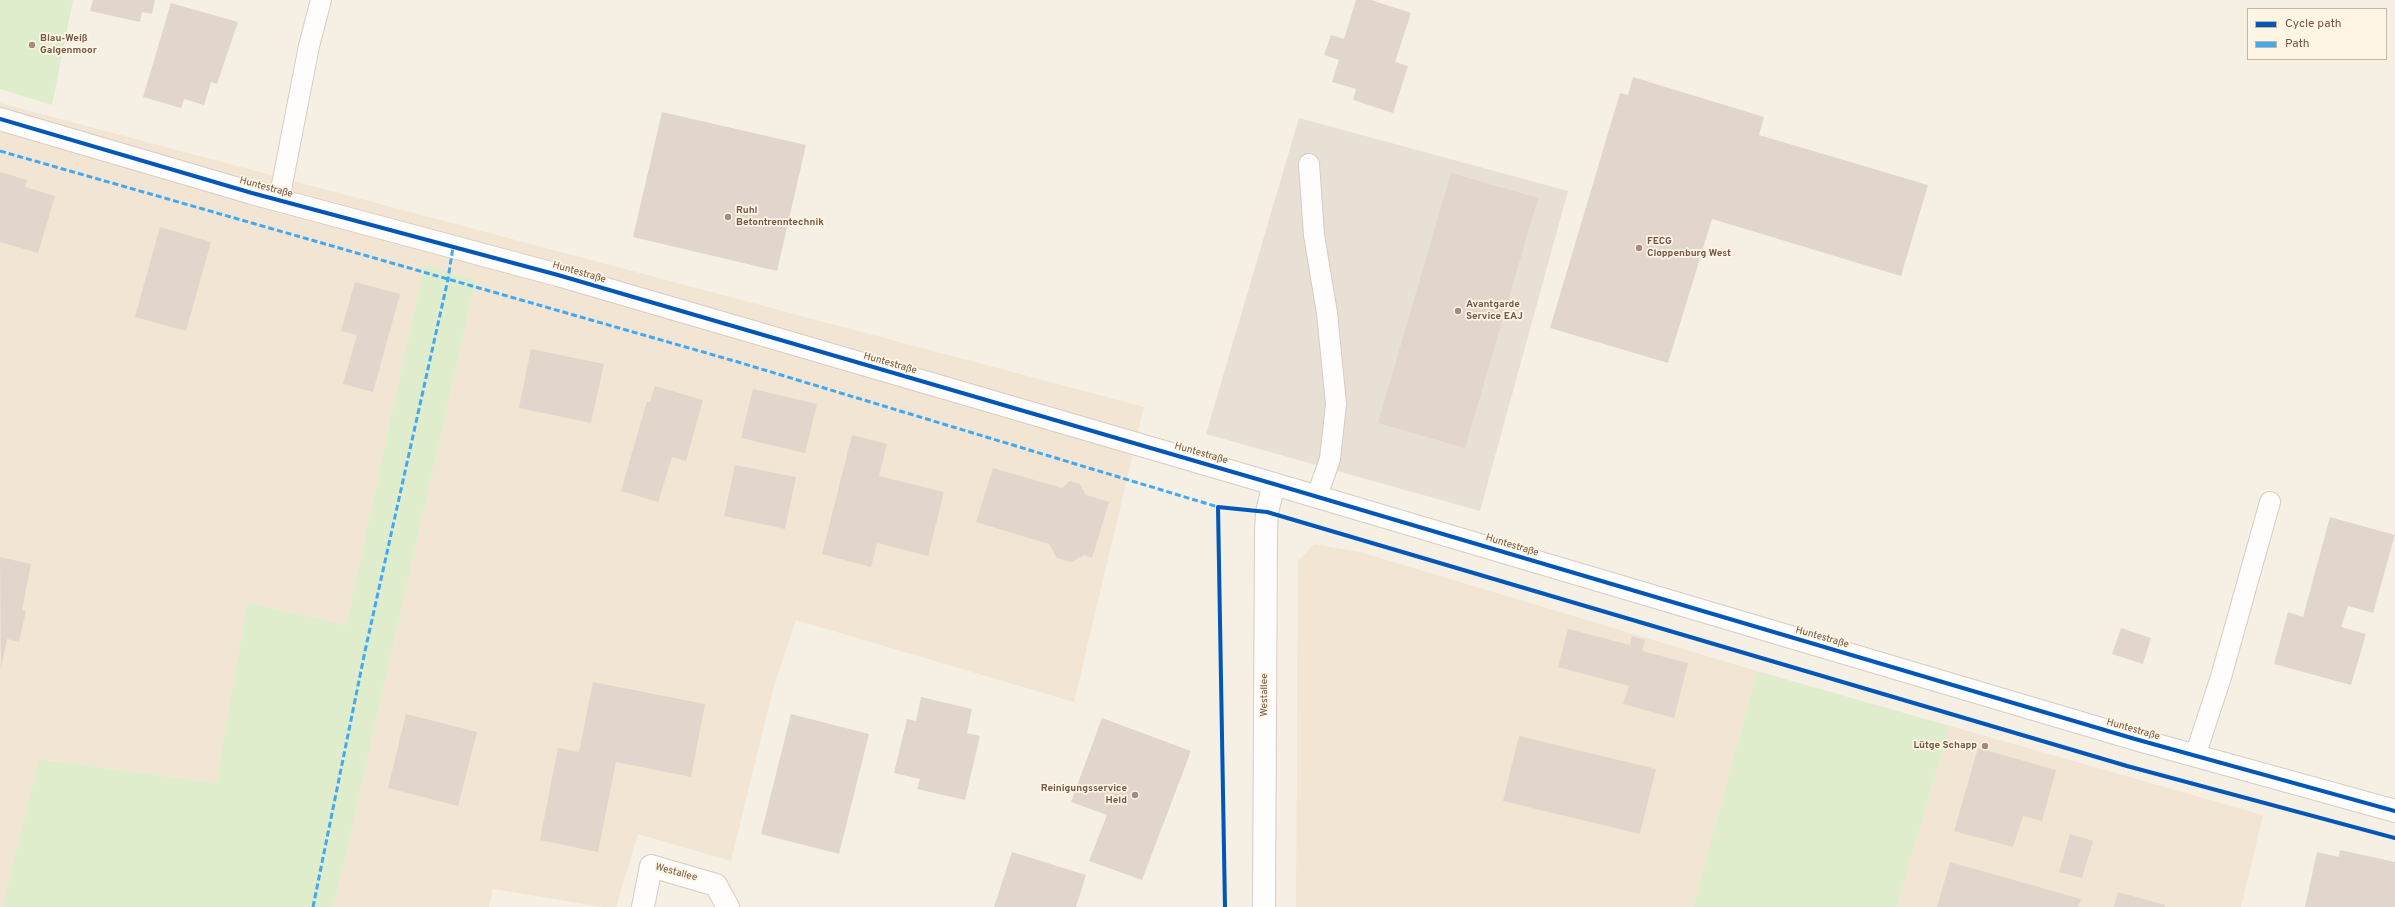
<!DOCTYPE html>
<html>
<head>
<meta charset="utf-8">
<style>
	body { margin:0 }
	#map { position:relative; width:2395px; height:907px; overflow:hidden; background:#f6efe4; font-family:Overpass,sans-serif }
	canvas { display:block }
	.legend { position:absolute; left:2247px; top:8px; width:140px; height:52px; box-sizing:border-box; background:#fff5e4; border:1px solid #c7b5a4; margin:0; padding:5px 7px; list-style:none; font-size:12px; color:#735645 }
	.legend li { display:flex; align-items:center; gap:8px; height:20px }
	.legend b { width:20px; border:1px solid #c7b5a4 }
</style>
</head>
<body>
<div id="map">
<canvas width="2395" height="907"></canvas>
<ul class="legend">
<li><b style="height:5px;background:#0057b8"></b>Cycle path</li>
<li><b style="height:5px;background:#3fa9f5"></b>Path</li>
</ul>
</div>
<script>
const g = document.querySelector('canvas').getContext('2d');
g.lineJoin = 'round';
function fillPath(path, color) { g.fillStyle = color; g.fill(path, 'evenodd'); }
const shape = rows => new Path2D(rows.map(r => 'M' + r).join(''));
function strokePath(path, color, width, dash) { g.strokeStyle = color; g.lineWidth = width; g.lineCap = dash ? 'butt' : 'round'; g.setLineDash(dash || []); g.stroke(path); }
function label(font, color, halo, rows, align = 'center') {
  g.font = font + ' Overpass,sans-serif'; g.lineWidth = 3.5; g.setLineDash([]); g.textBaseline = 'middle'; g.strokeStyle = halo; g.fillStyle = color; for (const [text, x, y, turn = 0] of rows) {
    g.save(); g.translate(x, y); g.rotate((+turn || 0) * Math.PI / 180); g.textAlign = isNaN(turn) ? turn : align; if (halo) g.strokeText(text, 0, 0); g.fillText(text, 0, 0); g.restore();
  }
}
fillPath(shape([
	[0,103,1144,407,1074,702,796,620,773,689,731,861,638,834,616,907,602,907,493,889,489,907,334,907,476,280,424,264,346,625,247,602,216,783,39,759,2,907,0,907],
	[1314,544,1360,552,1757,671,1693,907,1296,907,1298,561],
	[1950,726,2263,815,2241,907,1897,907]
]), '#f2e5d3');
fillPath(shape([
	[1299,118,1568,191,1480,511,1206,434]
]), '#e8dfd5');
fillPath(shape([
	[0,0,73,0,52,105,0,89],
	[424,264,476,280,334,907,2,907,39,759,216,783,247,602,346,625],
	[1757,671,1950,726,1897,907,1693,907]
]), '#e0edcd');
fillPath(shape([
	[93,0,155,0,152,14,142,12,140,22,90,11],
	[1356,0,1371,0,1411,13,1395,62,1408,66,1393,113,1353,100,1356,89,1332,82,1339,60,1324,55,1331,35,1344,39],
	[171,3,238,22,217,84,211,82,204,105,184,99,181,108,143,97],
	[1633,77,1764,117,1759,135,1928,185,1901,276,1712,219,1668,363,1550,328,1620,93,1628,95],
	[662,112,806,145,777,271,633,237],
	[0,172,27,180,25,187,55,196,38,253,0,242],
	[1451,173,1538,198,1465,448,1378,423],
	[160,227,211,242,186,331,135,317],
	[355,282,400,294,373,392,343,384,357,335,341,331],
	[531,349,604,364,591,423,519,408],
	[655,386,703,400,686,461,672,457,658,502,621,491,647,401,650,402],
	[753,389,817,404,805,453,741,438],
	[852,435,887,444,879,476,944,492,928,556,877,543,871,567,822,554],
	[735,465,796,477,785,529,724,516],
	[993,468,1062,488,1070,481,1080,484,1086,495,1109,502,1092,558,1084,555,1071,562,1057,558,1049,544,976,522],
	[2330,517,2395,535,2373,613,2348,606,2341,627,2366,634,2351,685,2274,664,2288,612,2303,617],
	[0,557,31,564,22,610,26,611,19,642,7,639,1,669],
	[2121,628,2151,638,2143,664,2112,654],
	[1568,629,1630,645,1632,636,1645,640,1642,651,1688,663,1674,718,1623,704,1629,686,1558,667],
	[593,682,705,704,691,777,616,762,598,852,540,840,558,748,579,752],
	[921,697,972,709,967,733,980,736,965,800,917,789,920,779,894,773,907,719,916,721],
	[406,714,477,732,458,806,388,788],
	[791,714,869,734,839,854,761,834],
	[1102,718,1191,751,1142,880,1089,861,1107,815,1071,802],
	[1519,736,1656,769,1640,834,1503,801],
	[1978,748,2056,770,2042,821,2023,816,2013,847,1954,831],
	[2070,834,2093,841,2082,878,2059,872],
	[2340,850,2395,862,2395,907,2305,907,2317,852,2339,857],
	[1012,852,1086,875,1076,907,994,907],
	[1950,862,2081,899,2078,907,1937,907],
	[2118,892,2165,905,2165,907,2114,907]
]), '#e2d6cc');
const service = shape([
	[1309,164,1314,235,1327,313,1336,404,1330,459,1317,496],
	[279,200,309,46,321,0],
	[2195,756,2221,677,2270,502]
]);
const minor = shape([
	[0,119,252,193,558,275,1274,484,2135,739,2395,811],
	[643,907,651,866,716,885,728,907],
	[1264,907,1266,532,1267,512,1274,484]
]);
strokePath(service, '#d7ccc3', 22);
strokePath(minor, '#d7ccc3', 24);
strokePath(service, '#fefdfb', 20);
strokePath(minor, '#fefdfb', 22);
strokePath(shape([
	[0,151,738,362,1218,507],
	[313,907,365,651,448,279,453,247]
]), '#3fa9f5', 3, [6, 3]);
strokePath(shape([
	[0,119,252,193,558,275,1274,484,2135,739,2395,811],
	[1225,907,1218,507,1267,512,2127,766,2395,838]
]), '#0057b8', 4);
for (const [x, y, r, color] of [
	[32,45,4,"#a18c7d"],
	[728,217,4,"#a18c7d"],
	[1639,248,4,"#a18c7d"],
	[1458,311,4,"#a18c7d"],
	[1985,746,4,"#a18c7d"],
	[1135,795,4,"#a18c7d"]
]) { const dot = new Path2D(); dot.arc(x, y, r, 0, 2 * Math.PI); g.fillStyle = color; g.fill(dot); strokePath(dot, '#fff5e4', 1.5); }
label('bold 10px', '#735645', '#fff5e4', [
	["Blau-Weiß",40,39],
	["Galgenmoor",40,51],
	["Ruhl",736,211],
	["Betontrenntechnik",736,223],
	["FECG",1647,242],
	["Cloppenburg West",1647,254],
	["Avantgarde",1466,305],
	["Service EAJ",1466,317],
	["Lütge Schapp",1977,746,"right"],
	["Reinigungsservice",1127,789,"right"],
	["Held",1127,801,"right"]
], 'left');
label('10px', '#735645', '#fff5e4', [
	["Huntestraße",266,188,15],
	["Huntestraße",579,273,16],
	["Huntestraße",890,364,16],
	["Huntestraße",1201,454,16],
	["Huntestraße",1512,546,17],
	["Huntestraße",1822,638,16],
	["Westallee",1265,695,-90],
	["Huntestraße",2133,730,16],
	["Westallee",676,873,15]
]);
</script>
</body>
</html>
